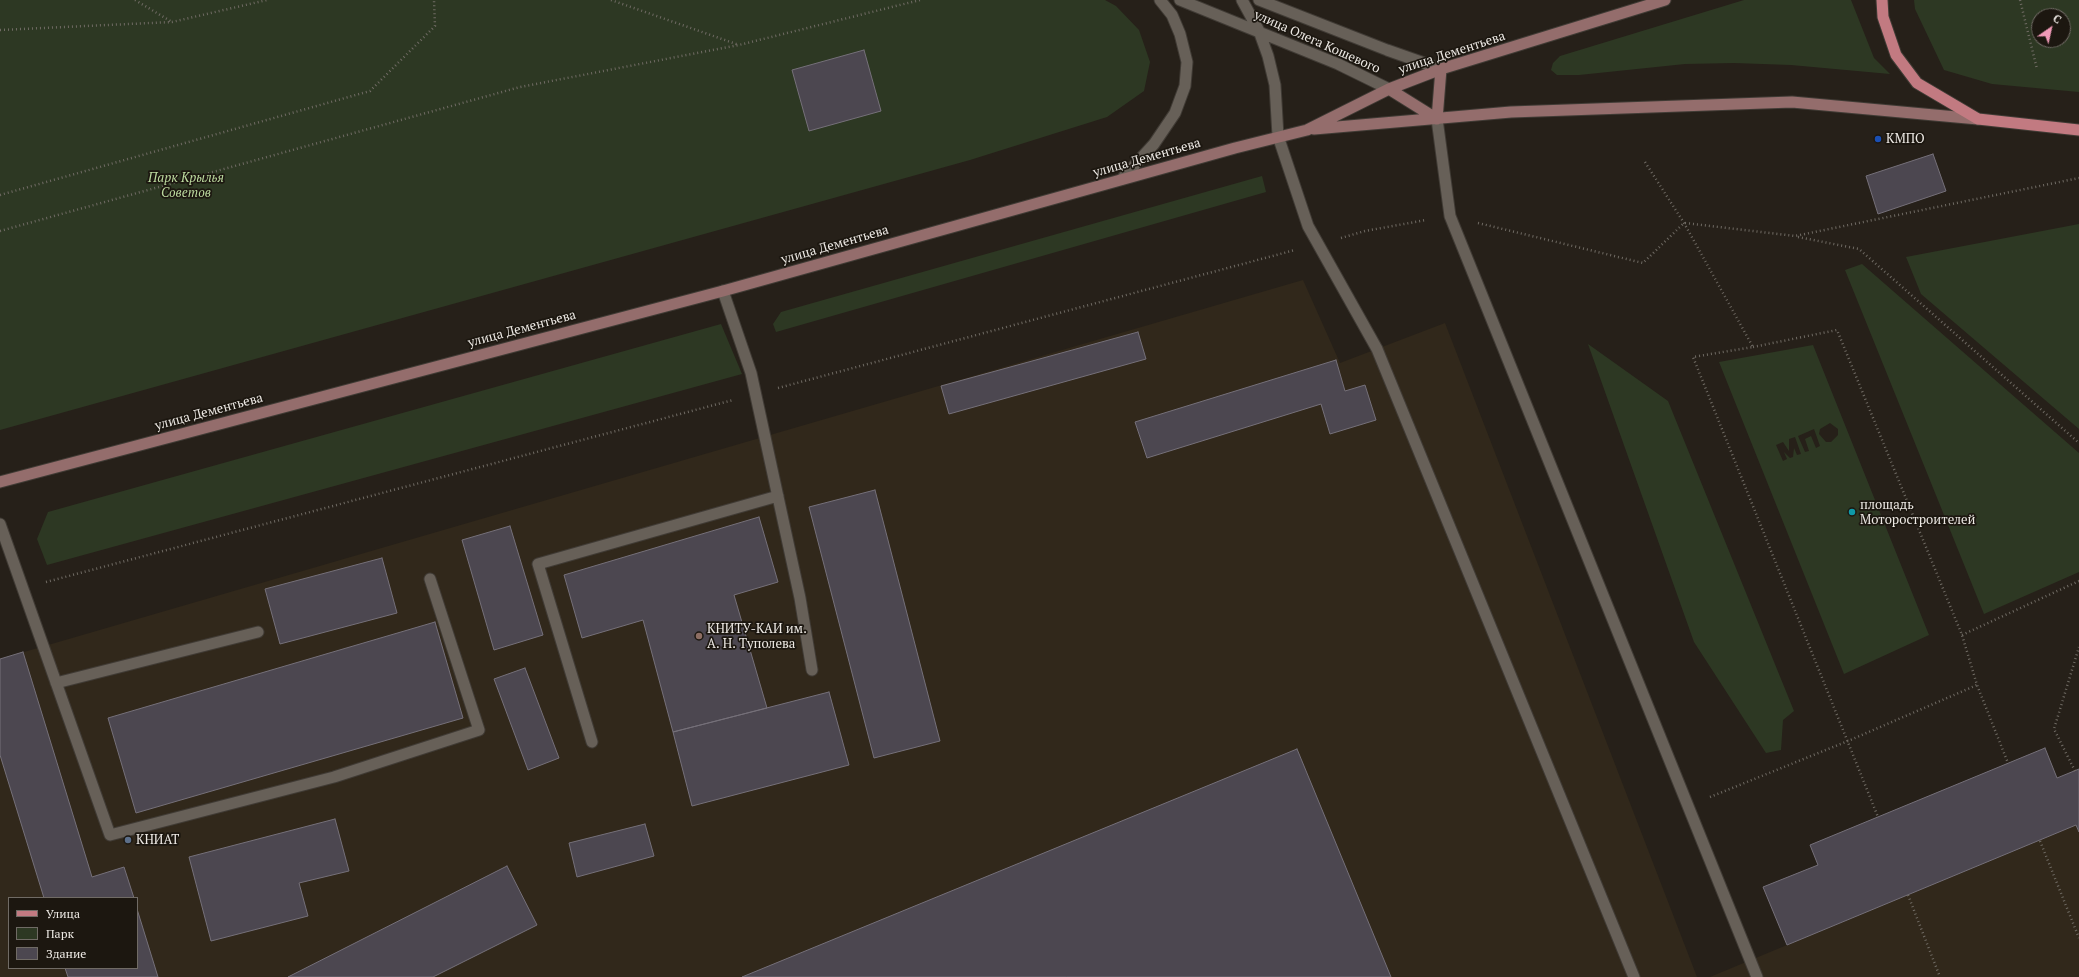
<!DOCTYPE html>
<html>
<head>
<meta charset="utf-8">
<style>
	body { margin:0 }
	#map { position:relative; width:2079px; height:977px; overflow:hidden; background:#262019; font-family:"PT Serif",serif }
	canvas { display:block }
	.legend { position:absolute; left:8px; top:897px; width:130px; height:72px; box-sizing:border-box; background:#1c1710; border:1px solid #706b65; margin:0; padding:5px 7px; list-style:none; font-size:12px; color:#ede9e4 }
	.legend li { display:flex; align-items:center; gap:8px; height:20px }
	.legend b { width:20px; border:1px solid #706b65 }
	.north { position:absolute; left:2031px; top:8px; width:40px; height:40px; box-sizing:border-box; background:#1c1710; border:1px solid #706b65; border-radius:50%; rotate:34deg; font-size:11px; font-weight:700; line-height:16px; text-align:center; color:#ede9e4 }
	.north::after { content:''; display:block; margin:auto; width:14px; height:18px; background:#f09ab7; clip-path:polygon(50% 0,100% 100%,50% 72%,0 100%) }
</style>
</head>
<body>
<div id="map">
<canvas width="2079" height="977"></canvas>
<ul class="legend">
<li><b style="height:5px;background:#c27a81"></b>Улица</li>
<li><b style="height:11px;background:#2d3823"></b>Парк</li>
<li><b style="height:11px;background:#4c4750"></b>Здание</li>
</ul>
<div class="north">С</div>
</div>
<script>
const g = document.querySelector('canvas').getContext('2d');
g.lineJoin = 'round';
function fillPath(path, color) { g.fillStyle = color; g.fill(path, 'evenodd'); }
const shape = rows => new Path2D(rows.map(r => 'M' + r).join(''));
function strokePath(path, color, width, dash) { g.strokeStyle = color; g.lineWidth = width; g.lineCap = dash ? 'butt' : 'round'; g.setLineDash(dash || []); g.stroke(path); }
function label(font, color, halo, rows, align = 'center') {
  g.font = font + ' "PT Serif",serif'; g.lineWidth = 3.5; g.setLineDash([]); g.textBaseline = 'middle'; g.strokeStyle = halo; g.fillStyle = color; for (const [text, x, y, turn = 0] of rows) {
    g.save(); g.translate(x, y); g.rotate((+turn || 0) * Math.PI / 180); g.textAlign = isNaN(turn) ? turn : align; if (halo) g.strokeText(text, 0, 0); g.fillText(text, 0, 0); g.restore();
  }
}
fillPath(shape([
	[1303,280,1340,363,1445,323,1697,977,0,977,0,659],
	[9,898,137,898,137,968,9,968],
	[2079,824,2079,977,1710,977,1787,945]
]), '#31281b');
fillPath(shape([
	[0,0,1105,0,1116,6,1139,30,1150,62,1144,91,1107,117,970,160,0,430],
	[1744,0,1851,0,1874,58,1890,74,1791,65,1734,63,1685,64,1579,75,1557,75,1551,70,1553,63,1560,56],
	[1914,0,2079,0,2079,92,1992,84,1944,70,1915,9],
	[2039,16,2063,16,2063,40,2039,40],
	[1262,176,1266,192,776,332,773,324,781,312],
	[2079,224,2079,429,1921,294,1906,257],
	[1862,264,2079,453,2079,572,1984,614,1845,270],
	[721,324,742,374,47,565,37,539,48,512],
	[1588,344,1668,401,1794,711,1783,720,1781,750,1766,753,1694,642],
	[1813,345,1929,635,1844,674,1719,362],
	[1830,423,1838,429,1838,435,1831,442,1826,442,1819,434,1820,429],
	[1814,429,1820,446,1816,448,1811,436,1805,439,1809,451,1805,452,1798,436],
	[1795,437,1801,454,1797,455,1794,448,1793,457,1790,458,1784,452,1787,459,1783,461,1776,445,1783,442,1789,451,1789,439]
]), '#2d3823');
const building = shape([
	[864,50,881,111,809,131,792,70,864,50],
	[1933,154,1946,191,1878,214,1866,176,1933,154],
	[1138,332,1146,359,949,414,941,386,1138,332],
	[1336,360,1345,391,1365,385,1376,420,1330,434,1321,404,1147,458,1135,422,1336,360],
	[875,490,940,741,874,758,809,507,875,490],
	[759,517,778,582,734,595,767,708,673,732,643,620,582,638,564,575,759,517],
	[510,526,543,635,494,650,462,540,510,526],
	[382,558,397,613,280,644,265,589,382,558],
	[435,622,463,718,136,813,108,718,435,622],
	[23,652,92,877,124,867,134,898,44,898,0,755,0,659,23,652],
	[525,668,559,758,528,770,494,679,525,668],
	[829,692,849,765,692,806,673,732,829,692],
	[2045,748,2057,778,2079,769,2079,832,2076,825,1787,945,1763,887,1818,865,1810,845,2045,748],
	[1297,749,1391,977,742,977,1297,749],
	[335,819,349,871,299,883,308,916,211,941,189,857,335,819],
	[645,824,654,856,577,877,569,843,645,824],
	[507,866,537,925,433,977,288,977,507,866],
	[137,909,158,977,68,977,65,968,137,968,137,909]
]);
fillPath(building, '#4c4750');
strokePath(building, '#757079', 1);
const service = shape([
	[1437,119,1450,216,1757,977],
	[1278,136,1308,226,1377,349,1634,977],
	[723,291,751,373,800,598,812,670],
	[0,524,110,835,334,777,479,730,430,579],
	[56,683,258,632],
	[592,742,538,564,778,496]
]);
const tertiary = shape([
	[1180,0,1338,64,1389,89],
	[1242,0,1259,31,1268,56,1275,85,1278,136],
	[1259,0,1387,50,1441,69],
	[1122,179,1154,144,1175,113,1185,86,1187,62,1180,34,1172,15,1160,0]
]);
const secondary = shape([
	[1389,89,1437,119],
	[1437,119,1441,69],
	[1314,129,1511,112,1792,102,1978,119],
	[0,482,723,291,1235,148,1307,130,1389,89,1441,69,1665,0]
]);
const primary = shape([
	[1882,0,1883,17,1896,55,1917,83,1978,119,2079,130]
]);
strokePath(service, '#403b35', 13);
strokePath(tertiary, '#403b35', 13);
strokePath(secondary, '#403b35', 13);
strokePath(primary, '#403b35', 13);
strokePath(shape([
	[135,0,172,22],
	[611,0,739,45],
	[2020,0,2037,69],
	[0,30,172,22,267,0],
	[1645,162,1684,223,1753,347,1693,357,1878,817],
	[0,195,370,91,435,26,434,0],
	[1478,223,1643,263,1684,223],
	[1685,223,1795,236,2079,178],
	[0,231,520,87,739,45,920,0],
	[1798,237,1859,249,2079,443],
	[1341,238,1365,231,1426,220],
	[1753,347,1837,330,1962,635,1977,685,2008,763],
	[778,388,1295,250],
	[46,582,733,400],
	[1962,635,2079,581],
	[2075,771,2054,729,2079,647],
	[1710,797,1848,741,1977,685],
	[2040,841,2079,938],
	[1908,895,1940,977]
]), '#706b64', 2.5, [1, 3]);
strokePath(service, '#676058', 11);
strokePath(tertiary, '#676058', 11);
strokePath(secondary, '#946d6c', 11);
strokePath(primary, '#c27a81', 11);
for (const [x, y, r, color] of [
	[1878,139,4,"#1a4fb4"],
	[1852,512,4,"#0f9aa8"],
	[699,636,4,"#8d6e63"],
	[128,840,4,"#5c6f8a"]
]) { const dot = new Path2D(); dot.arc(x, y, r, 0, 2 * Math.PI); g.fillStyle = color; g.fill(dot); strokePath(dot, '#1c1710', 1.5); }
label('13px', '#ede9e4', '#1c1710', [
	["улица Олега Кошевого",1317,42,24],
	["улица Дементьева",1452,53,-18],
	["улица Дементьева",1147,158,-16],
	["улица Дементьева",835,245,-16],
	["улица Дементьева",522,329,-15],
	["улица Дементьева",209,412,-15]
]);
label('13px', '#ede9e4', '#1c1710', [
	["КМПО",1886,139],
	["площадь",1860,505],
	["Моторостроителей",1860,520],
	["КНИТУ-КАИ им.",707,629],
	["А. Н. Туполева",707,644],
	["КНИАТ",136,840]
], 'left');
label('italic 13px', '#bcda9f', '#1c1710', [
	["Парк Крылья",186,178],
	["Советов",186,193]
]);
</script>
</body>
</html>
